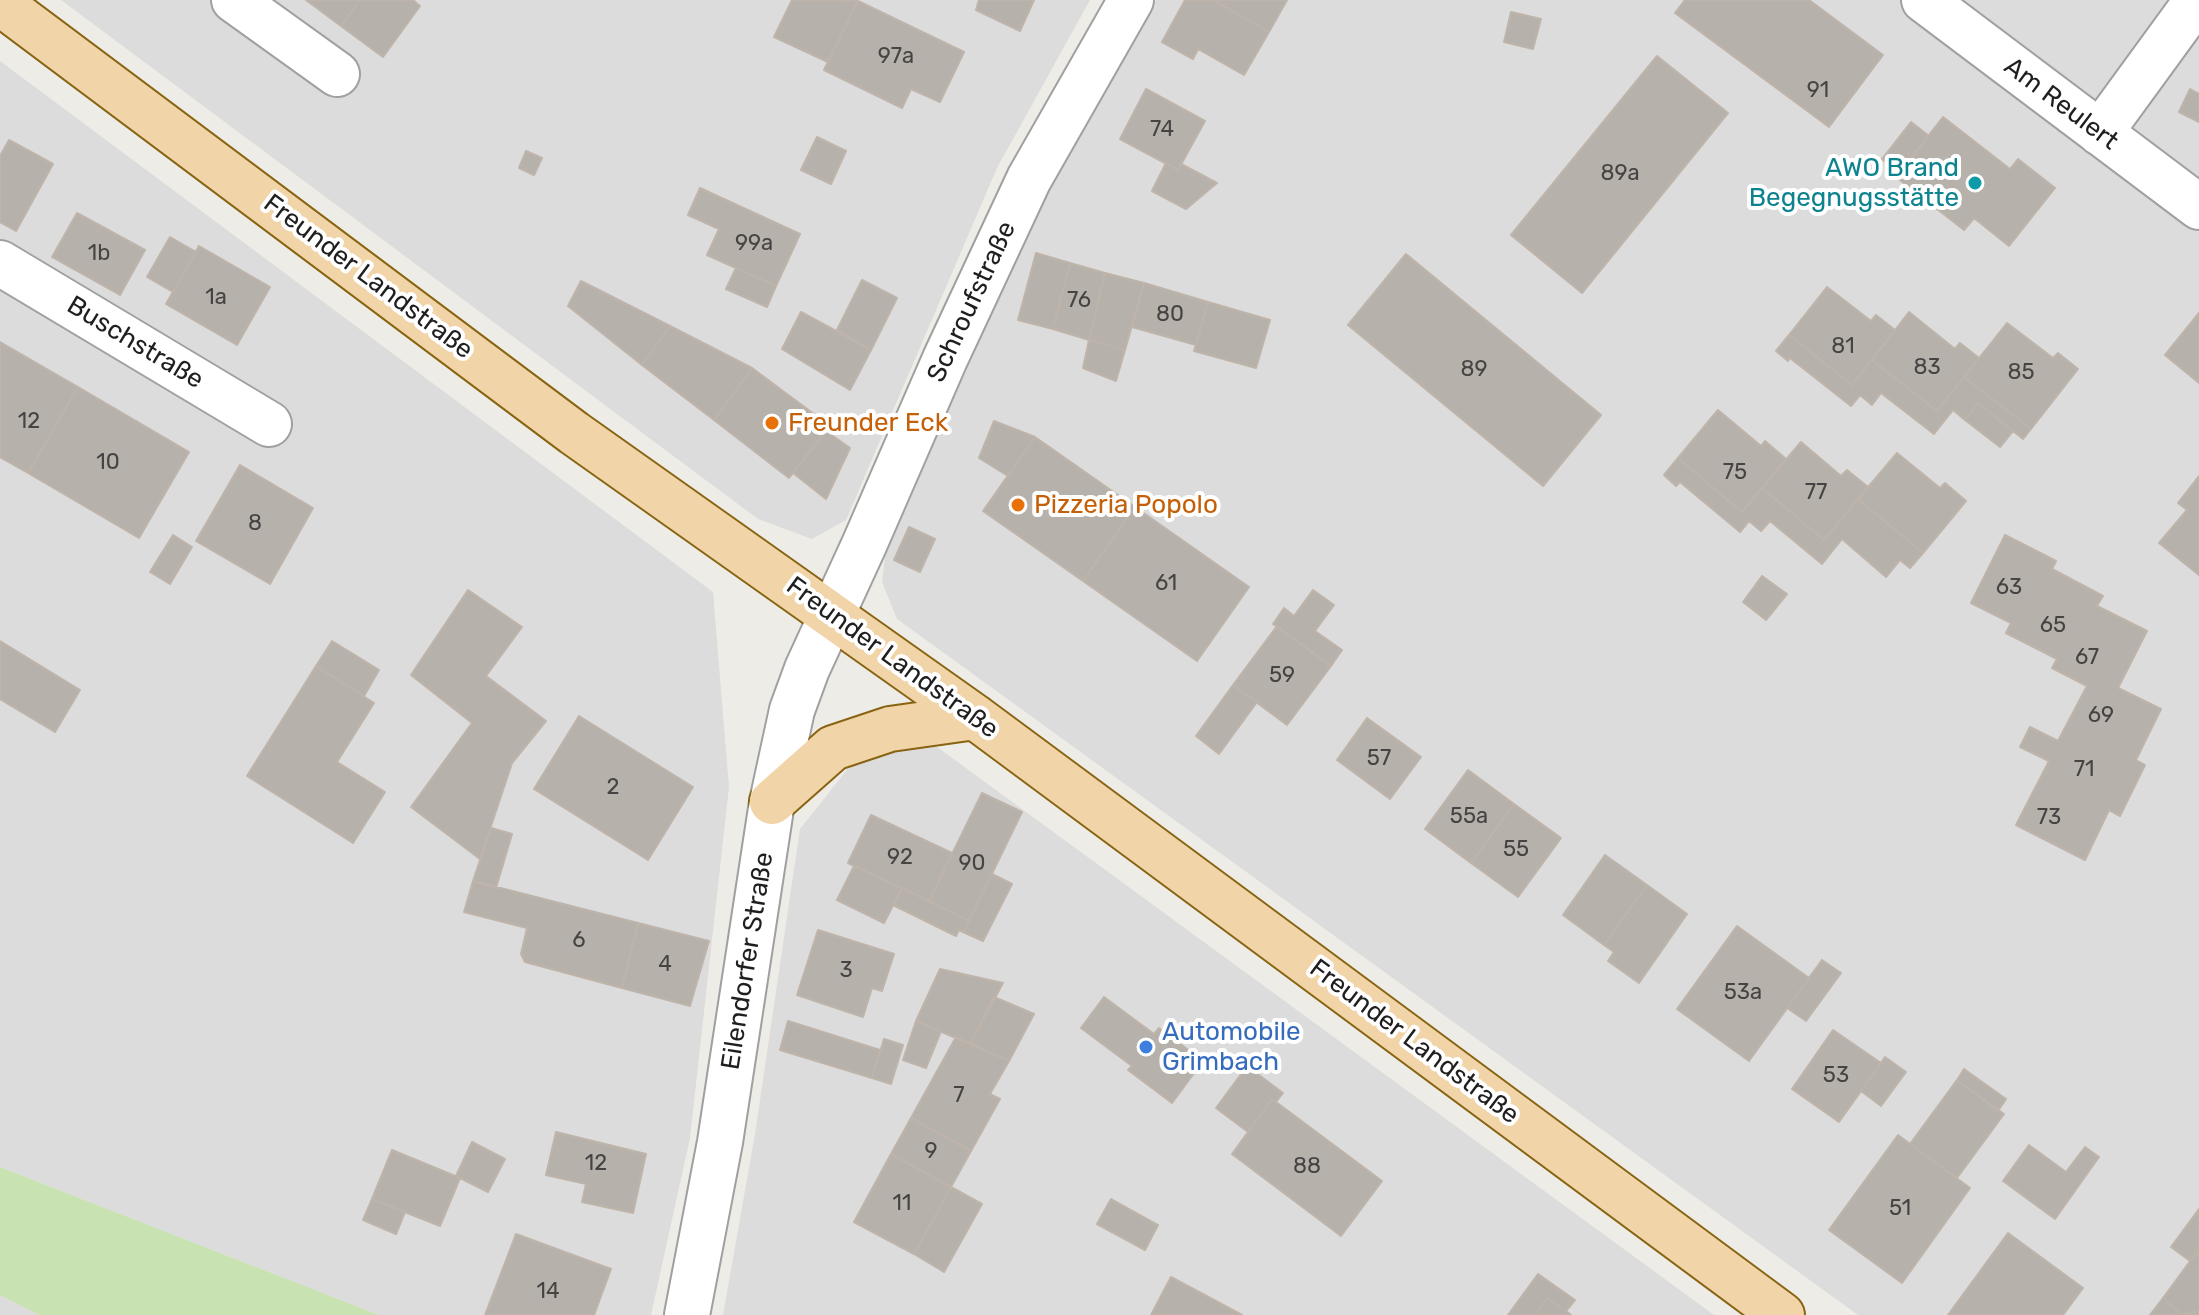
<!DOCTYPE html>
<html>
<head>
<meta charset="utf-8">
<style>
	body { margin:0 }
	canvas { display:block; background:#eeece6 }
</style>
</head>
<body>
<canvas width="2199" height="1315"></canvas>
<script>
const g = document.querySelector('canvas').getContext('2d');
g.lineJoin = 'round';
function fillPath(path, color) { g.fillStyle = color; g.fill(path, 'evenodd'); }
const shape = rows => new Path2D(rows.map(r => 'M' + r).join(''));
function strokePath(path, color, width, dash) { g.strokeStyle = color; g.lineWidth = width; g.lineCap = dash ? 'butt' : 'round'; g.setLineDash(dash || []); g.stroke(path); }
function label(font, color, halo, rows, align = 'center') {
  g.font = font + ' Rubik,sans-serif'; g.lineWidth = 8; g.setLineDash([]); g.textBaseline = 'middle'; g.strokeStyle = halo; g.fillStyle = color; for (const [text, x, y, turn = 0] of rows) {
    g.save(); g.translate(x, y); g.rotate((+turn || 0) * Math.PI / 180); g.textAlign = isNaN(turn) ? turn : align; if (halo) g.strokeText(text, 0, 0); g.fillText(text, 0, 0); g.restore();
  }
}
fillPath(shape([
	[61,0,1090,0,997,168,846,520,812,539,758,519],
	[1156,0,2199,0,2199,1315,1858,1315,897,619,882,582,887,541,1052,186],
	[0,61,713,592,729,787,690,1138,651,1315,379,1315,0,1167],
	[929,741,1714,1315,723,1315,755,1134,800,829,850,766],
	[0,1295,39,1315,0,1315]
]), '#dddcdc');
fillPath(shape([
	[0,1167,379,1315,39,1315,0,1295]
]), '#c8e2b2');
const building = shape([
	[306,0,360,0,341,26,306,0],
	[360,0,413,0,420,6,383,57,341,26,360,0],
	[792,0,858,1,828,62,774,37,792,0],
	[979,0,1034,0,1020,31,976,10,979,0],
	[1185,0,1213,0,1269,32,1244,75,1198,49,1193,59,1162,42,1185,0],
	[1213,0,1287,0,1269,32,1213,0],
	[1685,0,1809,0,1883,55,1829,127,1675,13,1685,0],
	[858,1,964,52,940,102,911,89,902,108,824,70,858,1],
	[1511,12,1541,19,1533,49,1504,42,1511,12],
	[1657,56,1728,113,1582,293,1511,235,1657,56],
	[1146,89,1205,121,1178,170,1120,139,1146,89],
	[2190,89,2199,94,2199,122,2179,112,2190,89],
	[1943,117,2010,169,2018,159,2055,188,2009,246,1974,218,1964,230,1896,177,1943,117],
	[1911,122,1929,136,1900,173,1882,159,1911,122],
	[817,137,846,151,831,184,801,170,817,137],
	[9,140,53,164,16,231,0,222,0,156,9,140],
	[526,151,542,158,534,175,519,168,526,151],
	[1166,163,1178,170,1181,164,1217,183,1186,209,1152,191,1166,163],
	[700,188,800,234,776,286,707,255,719,229,688,215,700,188],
	[77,213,145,250,120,295,52,257,77,213],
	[170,237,196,252,173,292,147,277,170,237],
	[199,246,270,287,237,345,166,304,199,246],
	[1036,253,1070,263,1053,329,1018,320,1036,253],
	[1406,254,1601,415,1543,486,1348,325,1406,254],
	[1070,263,1105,273,1089,340,1053,329,1070,263],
	[736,268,776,286,767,307,726,289,736,268],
	[1105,273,1144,283,1125,350,1089,340,1105,273],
	[862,280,897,298,871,350,837,330,862,280],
	[581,281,670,326,642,365,568,306,581,281],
	[1144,283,1208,302,1196,345,1132,327,1144,283],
	[1827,287,1871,321,1876,315,1895,330,1852,385,1789,335,1827,287],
	[1208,302,1270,320,1256,368,1194,351,1208,302],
	[801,312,871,350,850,390,782,349,801,312],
	[1909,312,1955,349,1960,343,1979,358,1937,411,1872,360,1909,312],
	[2199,313,2199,383,2165,355,2199,313],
	[2007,323,2053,358,2058,353,2078,369,2031,429,1964,377,2007,323],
	[670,326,752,368,714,420,642,365,670,326],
	[1789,335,1852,385,1872,360,1937,411,1964,377,2031,429,2023,439,1978,403,1965,420,1953,410,1934,434,1881,393,1872,405,1860,395,1851,406,1790,358,1788,361,1776,351,1789,335],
	[1089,340,1125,350,1116,381,1083,368,1089,340],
	[0,342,78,387,28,473,0,457,0,342],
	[752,368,830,426,789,478,714,420,752,368],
	[78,387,189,452,139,538,28,473,78,387],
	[1978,403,2013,431,2000,447,1965,420,1978,403],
	[1718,410,1761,446,1765,441,1786,459,1742,512,1678,458,1718,410],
	[994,421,1035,437,1008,476,979,458,994,421],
	[826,431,850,448,826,499,793,473,826,431],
	[1035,437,1135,507,1083,581,983,511,1035,437],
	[1801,442,1841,476,1847,470,1868,487,1824,540,1762,488,1801,442],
	[1897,453,1940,488,1945,483,1966,501,1923,553,1858,499,1897,453],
	[1678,458,1742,512,1762,488,1824,540,1858,499,1923,553,1910,568,1900,560,1886,577,1842,539,1822,564,1770,521,1761,531,1749,521,1740,532,1680,482,1676,486,1664,475,1678,458],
	[240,465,313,508,270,584,196,541,240,465],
	[2199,476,2199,575,2159,543,2187,510,2178,503,2199,476],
	[1135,507,1249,587,1197,661,1083,581,1135,507],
	[909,527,935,539,920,572,894,560,909,527],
	[173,535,192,547,170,584,150,572,173,535],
	[2005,535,2056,561,2052,569,2103,596,2097,606,2147,631,2118,688,2161,709,2136,760,2145,765,2120,816,2109,810,2085,860,2016,825,2049,761,2020,747,2030,727,2058,741,2087,686,2052,668,2057,659,2006,633,2011,623,1971,603,2005,535],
	[1762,576,1787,594,1766,620,1743,602,1762,576],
	[468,590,522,627,486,676,546,721,512,763,480,859,411,807,472,723,411,675,468,590],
	[1313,590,1334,605,1315,631,1342,650,1331,666,1273,624,1284,608,1294,616,1313,590],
	[1277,626,1331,666,1287,725,1233,685,1277,626],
	[0,641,80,690,55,732,0,699,0,641],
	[332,641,379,670,364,696,316,666,332,641],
	[316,666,374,703,337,762,385,792,353,843,247,776,316,666],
	[1233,685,1257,702,1219,754,1196,736,1233,685],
	[579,716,693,787,648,860,534,789,579,716],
	[1367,718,1421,757,1390,799,1337,760,1367,718],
	[1468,770,1514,804,1471,863,1425,829,1468,770],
	[982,793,1022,812,969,921,929,901,982,793],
	[1514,804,1561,838,1518,897,1471,863,1514,804],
	[871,815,952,853,929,901,848,863,871,815],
	[491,828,512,834,496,888,473,881,491,828],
	[1605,855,1647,885,1604,945,1563,915,1605,855],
	[854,866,902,888,884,923,837,900,854,866],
	[992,874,1012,884,983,941,963,932,992,874],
	[473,881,638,923,622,988,525,962,521,954,527,928,464,912,473,881],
	[1647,885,1687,914,1639,983,1608,961,1614,952,1604,945,1647,885],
	[902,888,969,921,963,932,959,930,956,936,893,905,902,888],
	[638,923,709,941,690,1006,622,988,638,923],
	[1737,926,1809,978,1749,1061,1677,1009,1737,926],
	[818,930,894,954,882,991,872,988,863,1017,797,995,818,930],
	[1822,960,1841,973,1806,1021,1787,1008,1822,960],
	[940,969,1003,983,970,1044,916,1021,940,969],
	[994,997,1034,1014,1009,1061,970,1044,994,997],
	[1104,997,1154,1034,1159,1028,1203,1061,1172,1103,1128,1070,1132,1066,1081,1028,1104,997],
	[788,1021,880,1050,872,1078,780,1050,788,1021],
	[916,1021,941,1031,926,1068,903,1060,916,1021],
	[1833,1030,1881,1063,1839,1122,1792,1089,1833,1030],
	[956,1037,1009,1061,990,1094,1000,1099,971,1151,911,1118,956,1037],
	[884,1039,903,1045,891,1084,872,1078,884,1039],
	[1885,1057,1906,1072,1881,1106,1861,1091,1885,1057],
	[1247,1066,1283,1093,1276,1102,1272,1099,1248,1132,1216,1108,1247,1066],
	[1964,1069,2006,1099,1998,1111,1957,1080,1964,1069],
	[1957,1080,2004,1114,1957,1178,1910,1144,1957,1080],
	[1272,1099,1382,1181,1341,1236,1232,1154,1272,1099],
	[911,1118,971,1151,951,1187,891,1154,911,1118],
	[556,1132,646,1154,633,1213,582,1202,586,1184,546,1175,556,1132],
	[1898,1135,1970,1188,1902,1283,1829,1230,1898,1135],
	[472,1142,505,1159,488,1192,456,1176,472,1142],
	[2029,1145,2066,1172,2085,1147,2099,1157,2055,1219,2003,1181,2029,1145],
	[392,1150,460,1178,440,1226,372,1199,392,1150],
	[891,1154,951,1187,914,1254,854,1222,891,1154],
	[951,1187,982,1204,944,1272,914,1254,951,1187],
	[372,1199,405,1212,396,1234,363,1220,372,1199],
	[1111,1199,1158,1225,1145,1250,1097,1224,1111,1199],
	[2199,1209,2199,1249,2190,1261,2171,1247,2199,1209],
	[2008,1233,2083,1288,2063,1315,1948,1315,2008,1233],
	[516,1234,611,1269,594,1315,485,1315,516,1234],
	[2199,1249,2199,1311,2181,1314,2163,1298,2199,1249],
	[1538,1274,1575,1300,1566,1311,1547,1298,1535,1315,1508,1315,1538,1274],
	[1171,1277,1242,1315,1151,1315,1171,1277],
	[1547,1298,1566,1311,1571,1315,1535,1315,1547,1298],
	[2163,1298,2181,1314,2199,1311,2199,1315,2150,1315,2163,1298]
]);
fillPath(building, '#b7b1ac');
strokePath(building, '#beb4aa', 2);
const minor = shape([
	[234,0,337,74],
	[1924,0,2199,207],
	[2100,133,2197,0],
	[0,263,269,424],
	[687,1315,720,1142,772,802,792,710,807,669,864,545,945,359,1029,179,1131,0]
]);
const major = shape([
	[0,3,574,433,975,717,1782,1315],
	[772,802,833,748,890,729,975,717]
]);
strokePath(minor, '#a0a0a0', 48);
strokePath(major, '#886412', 48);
strokePath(minor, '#fff', 44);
strokePath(major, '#f1d4a8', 44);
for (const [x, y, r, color] of [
	[1975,183,8,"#0f9aa8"],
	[772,423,8,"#e8710a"],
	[1018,505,8,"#e8710a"],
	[1146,1047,8,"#3f7fe0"]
]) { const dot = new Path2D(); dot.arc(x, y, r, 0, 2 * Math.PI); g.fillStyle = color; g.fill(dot); strokePath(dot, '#fff', 3); }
label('22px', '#454442', null, [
	["97a",896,57],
	["91",1818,91],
	["74",1162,130],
	["89a",1620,174],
	["99a",754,244],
	["1b",99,254],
	["1a",216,298],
	["76",1079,301],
	["80",1170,315],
	["81",1843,347],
	["83",1927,368],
	["89",1474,370],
	["85",2021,373],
	["12",29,422],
	["10",108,463],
	["75",1735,473],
	["77",1816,493],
	["8",255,524],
	["61",1166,584],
	["63",2009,588],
	["65",2053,626],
	["67",2087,658],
	["59",1282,676],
	["69",2101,716],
	["57",1379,759],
	["71",2084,770],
	["2",613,788],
	["55a",1469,817],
	["73",2049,818],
	["55",1516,850],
	["92",900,858],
	["90",972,864],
	["6",579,941],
	["4",665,965],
	["3",846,971],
	["53a",1743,993],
	["53",1836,1076],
	["7",959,1096],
	["9",931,1152],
	["12",596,1164],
	["88",1307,1167],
	["11",902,1204],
	["51",1900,1209],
	["14",548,1292]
]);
label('26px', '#1f1f1f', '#fff', [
	["Am Reulert",2061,104,37],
	["Freunder Landstraße",368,277,37],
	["Schroufstraße",972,302,-65],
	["Buschstraße",135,343,31],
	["Freunder Landstraße",892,658,36],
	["Eilendorfer Straße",748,961,-81],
	["Freunder Landstraße",1414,1042,37]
]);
label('26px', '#0d838f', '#fff', [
	["AWO Brand",1959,168],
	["Begegnugsstätte",1959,198]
], 'right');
label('26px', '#c56008', '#fff', [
	["Freunder Eck",788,423],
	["Pizzeria Popolo",1034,505]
], 'left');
label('26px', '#366cbe', '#fff', [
	["Automobile",1162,1032],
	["Grimbach",1162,1062]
], 'left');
</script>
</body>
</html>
